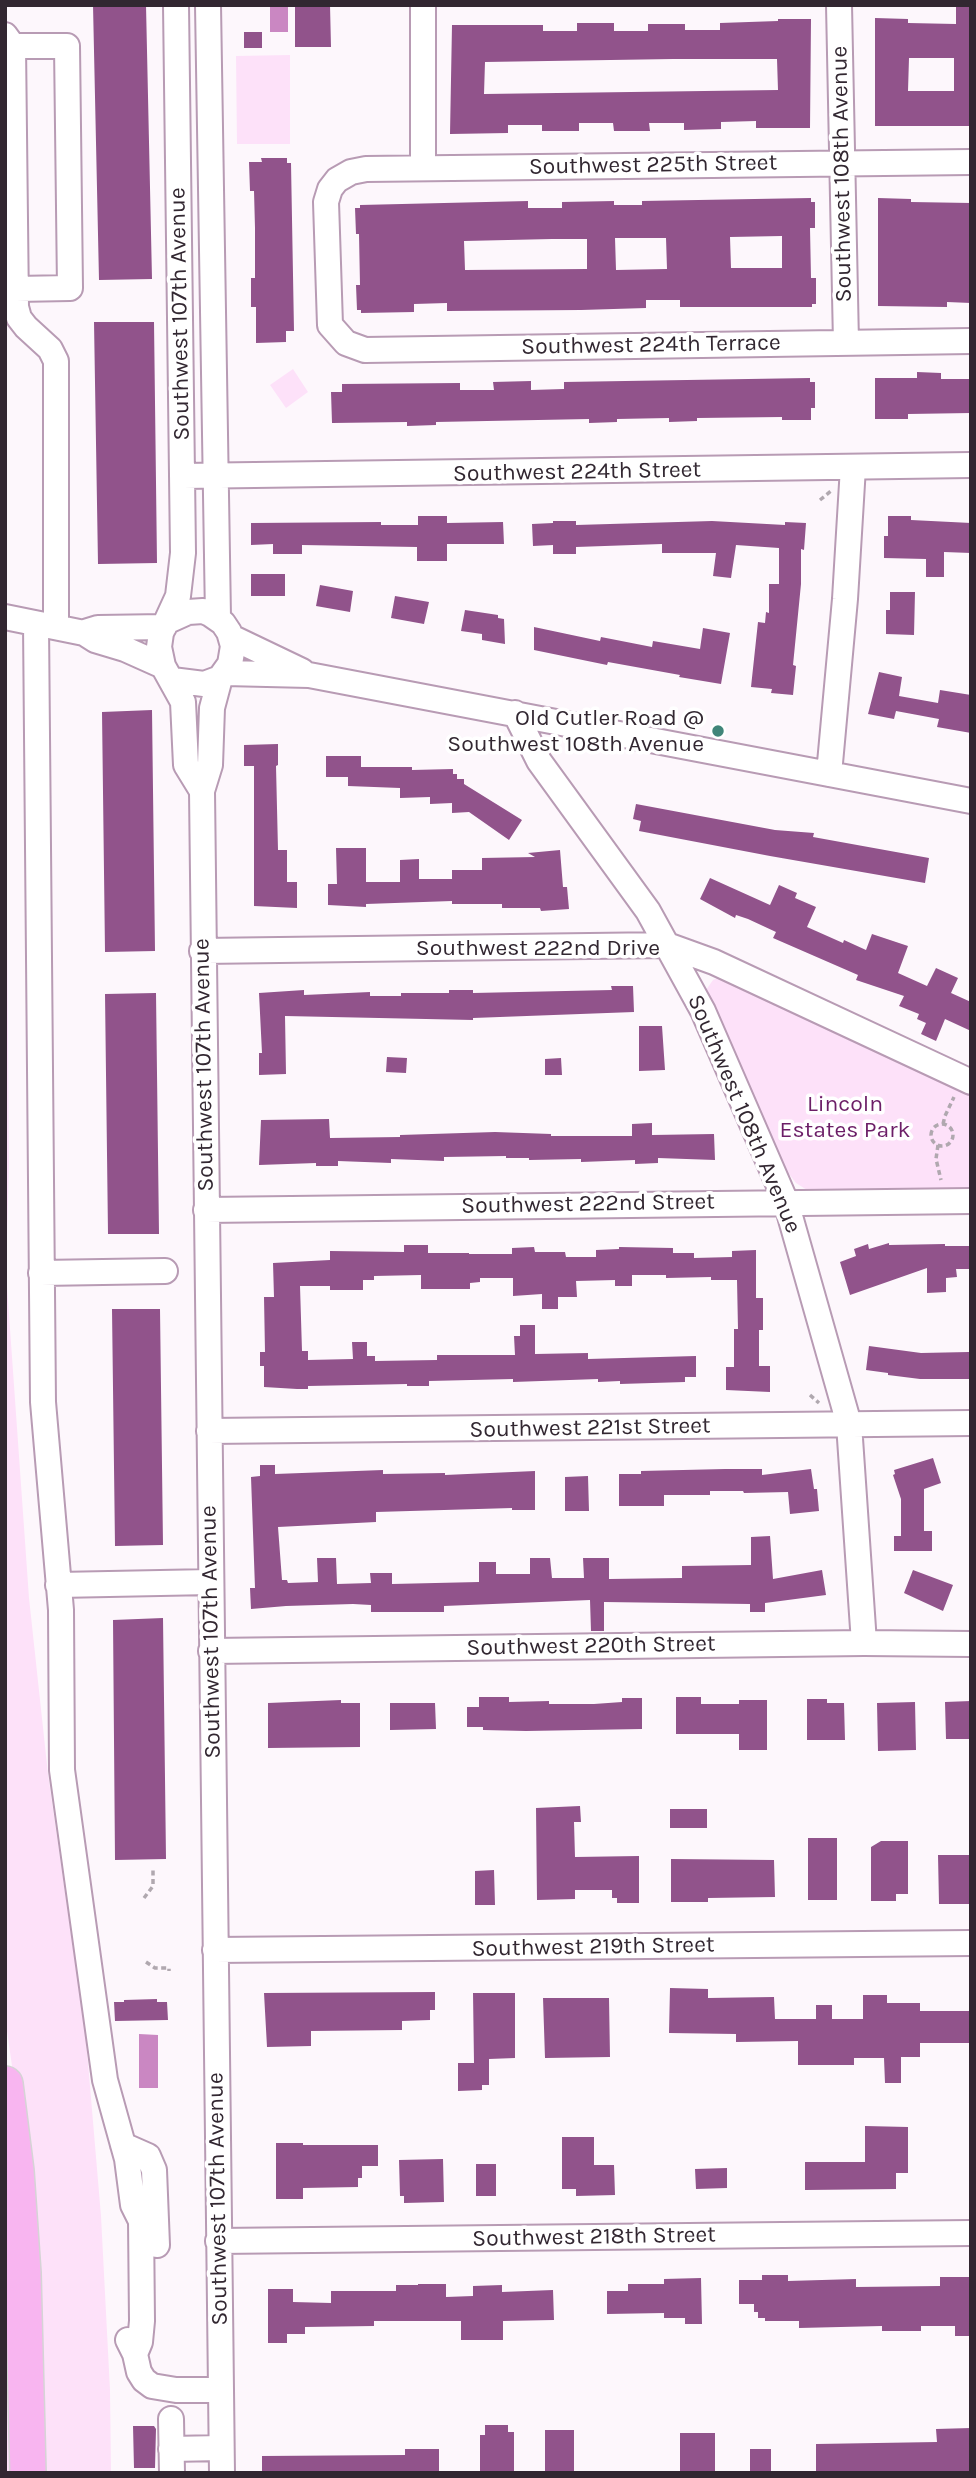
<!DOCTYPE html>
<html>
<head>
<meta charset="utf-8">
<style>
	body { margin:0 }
	#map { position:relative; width:976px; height:2478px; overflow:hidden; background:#fdf7fc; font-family:Karla,sans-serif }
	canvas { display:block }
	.frame { position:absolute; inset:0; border:7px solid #322731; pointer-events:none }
</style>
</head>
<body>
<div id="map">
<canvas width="976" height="2478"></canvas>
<div class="frame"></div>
</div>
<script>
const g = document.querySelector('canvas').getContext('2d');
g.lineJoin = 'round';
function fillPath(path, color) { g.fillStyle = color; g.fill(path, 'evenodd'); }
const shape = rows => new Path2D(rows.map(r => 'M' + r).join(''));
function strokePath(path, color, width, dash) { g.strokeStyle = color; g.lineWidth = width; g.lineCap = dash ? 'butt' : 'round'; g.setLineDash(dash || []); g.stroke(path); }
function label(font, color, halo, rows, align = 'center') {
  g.font = font + ' Karla,sans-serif'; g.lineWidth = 7; g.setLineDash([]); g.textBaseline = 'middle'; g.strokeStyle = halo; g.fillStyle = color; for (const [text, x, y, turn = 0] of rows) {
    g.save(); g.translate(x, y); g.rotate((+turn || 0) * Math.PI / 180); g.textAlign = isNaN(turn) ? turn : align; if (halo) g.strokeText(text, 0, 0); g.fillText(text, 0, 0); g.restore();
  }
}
fillPath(shape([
	[290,55,290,144,237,144,236,56],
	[293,369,308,392,286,408,270,385],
	[5,660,9,1164,6,1272,29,1598,48,1774,86,2039,101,2216,110,2390,111,2473,39,2473,19,2115,5,2017],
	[722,976,971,1092,971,1193,822,1194,807,1190,796,1183,785,1169,706,990,713,980],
	[5,2137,19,2473,5,2473]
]), '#fde1f9');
fillPath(shape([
	[270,5,288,5,288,32,270,32],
	[139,2034,158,2035,158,2088,139,2088]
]), '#ca87c2');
fillPath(shape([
	[93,5,146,5,152,279,99,280],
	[295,5,330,5,331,47,295,47],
	[956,5,971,5,971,126,875,126,875,18,908,19,908,23,956,24],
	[909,58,954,58,954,91,908,91],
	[778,19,811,19,810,128,756,128,756,121,721,122,721,129,684,130,684,123,649,123,650,131,614,131,613,123,579,123,579,131,542,131,542,125,508,125,508,133,450,134,452,25,543,25,543,31,577,31,577,23,614,23,614,31,648,31,648,24,685,24,685,30,720,30,720,23,778,21],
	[673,59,777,59,778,90,484,94,485,62],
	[244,32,262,32,262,48,244,48],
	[261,158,287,158,287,163,291,163,294,331,286,331,286,342,256,343,256,307,251,307,251,278,255,278,255,228,254,191,250,191,249,162,262,162],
	[811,198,811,202,815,202,815,228,810,228,811,278,816,278,816,304,812,304,812,307,680,307,680,300,646,300,646,308,581,310,447,311,447,303,414,304,414,312,361,313,361,310,357,310,356,285,360,285,359,234,356,234,355,208,360,208,360,205,528,201,528,208,562,208,562,202,614,201,614,205,642,205,642,201],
	[782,236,782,268,731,268,730,237],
	[615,238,666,238,667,269,616,270],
	[552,239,587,239,587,269,465,270,464,241],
	[878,198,911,199,911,202,971,203,971,303,947,302,947,307,878,306],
	[94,322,154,322,157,563,98,564],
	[917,372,941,373,941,379,971,379,971,413,908,414,908,419,875,419,875,378,917,378],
	[810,378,810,382,815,382,815,408,811,408,811,420,782,420,782,417,697,418,697,421,669,422,669,418,617,419,617,422,589,423,589,419,436,422,436,425,407,426,407,422,332,423,331,392,342,392,342,384,460,383,460,390,494,390,493,382,531,381,531,390,564,389,564,382],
	[418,516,447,516,447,523,503,522,504,544,447,544,447,561,417,561,417,547,302,545,302,554,273,554,273,544,251,545,251,523,381,522,381,525,418,525],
	[888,516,911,516,911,520,971,523,971,553,944,552,944,577,926,577,926,559,884,558,884,536,888,536],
	[553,521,576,521,576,525,712,521,785,525,785,522,806,523,804,550,801,549,801,584,793,665,796,666,793,695,771,693,772,689,751,687,758,622,765,623,766,612,769,613,769,584,779,584,779,548,736,545,731,578,713,576,716,553,662,553,662,544,576,547,576,554,553,554,553,545,533,546,532,524,553,523],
	[251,574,285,574,285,596,251,596],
	[320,585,353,591,350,612,316,606],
	[890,592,915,592,914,635,886,634,886,610,890,610],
	[395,596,429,602,424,624,391,618],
	[465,610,498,615,498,618,504,619,505,644,482,640,482,634,461,631],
	[534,627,600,641,601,637,652,647,653,641,700,649,703,628,730,633,721,684,679,677,680,675,608,662,607,665,534,650],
	[879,672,902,677,899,696,938,703,940,690,971,695,971,733,937,727,939,719,896,711,894,719,868,714],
	[152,710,155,951,105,952,102,712],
	[278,744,278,765,276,766,278,850,287,850,287,882,297,882,297,908,254,906,254,766,244,766,244,745],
	[326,756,361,756,361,767,412,767,412,770,453,769,453,774,457,774,457,779,464,779,464,784,522,820,509,840,469,812,452,813,452,803,430,804,430,797,400,798,400,788,348,786,348,777,326,777],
	[636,804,775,830,814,833,813,837,929,858,925,883,770,856,639,831,641,821,633,819],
	[336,848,366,848,366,882,400,882,400,860,419,859,419,879,452,879,452,870,482,870,482,858,535,857,528,853,560,850,563,887,567,887,569,909,541,911,540,908,502,908,502,904,452,904,452,901,366,904,366,907,328,905,328,884,337,884],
	[710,878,770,905,779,885,797,893,795,898,816,907,807,927,843,943,844,940,866,950,872,934,908,946,898,973,927,986,936,968,958,978,951,993,971,1002,971,1031,945,1019,936,1041,921,1034,926,1023,917,1019,919,1014,899,1006,904,996,856,980,858,975,773,938,776,932,748,919,736,915,735,918,700,899],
	[611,986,633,986,634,1012,473,1018,473,1020,285,1016,286,1074,259,1075,259,1053,262,1053,259,993,304,990,304,995,370,992,370,996,401,996,401,993,449,993,449,990,473,990,473,993,612,990],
	[156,993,159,1234,108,1234,105,994],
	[639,1026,662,1026,665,1070,639,1071],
	[387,1057,407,1058,406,1073,386,1072],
	[561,1058,562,1075,545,1075,545,1059],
	[329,1119,330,1138,400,1137,400,1135,495,1132,551,1134,551,1136,632,1136,632,1124,652,1123,652,1135,714,1134,715,1160,658,1158,658,1163,635,1164,635,1160,581,1162,581,1159,529,1160,529,1158,506,1158,506,1156,444,1157,444,1161,391,1159,391,1163,338,1161,338,1166,316,1166,316,1163,259,1165,261,1120],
	[889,1243,889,1245,945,1244,945,1246,971,1246,971,1269,956,1269,957,1277,946,1278,946,1292,927,1293,927,1268,850,1295,840,1262,856,1256,854,1249,868,1244,869,1249],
	[404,1245,428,1245,428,1253,469,1253,469,1254,512,1254,512,1248,534,1247,535,1252,565,1252,566,1257,596,1257,596,1250,619,1249,619,1247,673,1248,673,1253,694,1253,694,1258,732,1257,732,1251,756,1250,756,1298,763,1298,763,1330,759,1330,759,1366,770,1366,770,1392,726,1390,726,1367,734,1367,734,1329,738,1329,737,1280,711,1280,711,1277,666,1278,666,1275,632,1275,632,1286,615,1286,615,1280,576,1281,577,1297,558,1297,558,1309,542,1309,542,1294,513,1296,513,1278,480,1278,480,1282,470,1283,470,1289,421,1289,421,1275,374,1276,374,1280,363,1280,363,1290,330,1290,330,1286,300,1286,302,1351,308,1351,308,1360,353,1359,352,1342,367,1342,367,1356,375,1356,375,1361,437,1360,437,1355,515,1355,514,1336,520,1336,520,1325,535,1325,535,1354,588,1353,588,1359,696,1356,696,1377,685,1377,685,1382,620,1384,620,1381,598,1382,598,1379,513,1382,513,1379,429,1381,429,1386,407,1386,407,1384,308,1386,308,1389,297,1389,264,1387,264,1366,260,1366,260,1352,265,1352,264,1297,274,1297,273,1263,330,1260,330,1251,404,1252],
	[112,1309,160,1309,163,1545,115,1546],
	[869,1346,921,1353,969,1352,969,1379,920,1379,888,1375,888,1373,866,1370],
	[933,1458,941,1483,924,1489,924,1531,932,1531,932,1551,894,1551,894,1536,901,1536,901,1499,893,1475,895,1474,894,1470],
	[260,1465,275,1465,275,1474,383,1470,383,1474,445,1473,445,1475,535,1471,535,1510,512,1510,512,1508,376,1512,376,1522,278,1527,282,1580,287,1580,288,1583,318,1582,317,1558,336,1558,337,1584,371,1583,370,1573,392,1573,392,1584,479,1582,479,1562,496,1562,496,1574,530,1574,530,1558,550,1558,552,1578,584,1578,583,1558,609,1558,609,1579,682,1578,682,1566,751,1565,751,1537,770,1536,773,1579,822,1570,826,1595,765,1603,765,1612,750,1612,750,1604,604,1602,604,1631,591,1631,590,1600,444,1606,444,1612,371,1612,371,1605,353,1604,286,1606,251,1609,250,1588,255,1588,251,1477,260,1476],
	[725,1469,762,1469,762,1475,811,1469,814,1489,817,1489,819,1511,790,1514,788,1492,744,1493,743,1491,710,1491,710,1495,664,1495,664,1506,619,1506,619,1474,641,1474,641,1471],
	[588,1476,589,1511,565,1511,565,1477],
	[913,1570,953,1585,943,1611,904,1593],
	[163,1618,166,1859,115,1860,113,1620],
	[479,1697,509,1697,509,1702,549,1701,549,1704,594,1704,622,1702,622,1698,642,1698,642,1729,526,1731,483,1730,483,1727,467,1727,467,1707,479,1707],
	[676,1697,701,1697,701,1704,739,1704,739,1700,767,1700,767,1750,739,1750,739,1734,676,1734],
	[807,1699,827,1699,827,1703,844,1703,845,1740,807,1740],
	[341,1700,341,1703,360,1703,360,1747,268,1748,268,1703],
	[971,1701,971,1739,946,1739,945,1702],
	[915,1702,916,1750,878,1751,877,1703],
	[390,1703,435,1703,436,1729,390,1730],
	[580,1806,581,1822,574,1822,575,1857,639,1856,639,1903,617,1903,617,1898,612,1898,612,1890,575,1890,575,1899,537,1900,536,1808],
	[670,1809,707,1809,707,1828,670,1828],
	[808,1838,837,1838,837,1900,808,1900],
	[881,1841,908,1841,908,1894,896,1894,896,1901,871,1901,871,1847],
	[938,1855,971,1855,971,1904,939,1904],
	[671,1859,774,1860,775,1897,708,1898,708,1902,671,1902],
	[494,1870,495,1905,475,1905,475,1871],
	[670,1988,708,1989,708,1998,774,1997,775,2019,816,2019,816,2005,832,2005,832,2019,863,2019,863,1995,887,1995,887,2003,920,2003,920,2011,971,2011,971,2043,920,2043,920,2057,901,2057,901,2083,885,2083,884,2058,854,2058,854,2065,798,2065,798,2041,736,2042,736,2034,669,2033],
	[435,1992,435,2010,430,2010,430,2020,402,2021,402,2030,311,2031,311,2046,267,2047,264,1993],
	[473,1993,515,1993,515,2058,489,2059,489,2085,482,2085,482,2090,458,2091,458,2063,474,2063],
	[543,1998,609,1998,610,2057,545,2058],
	[157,1999,157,2002,167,2002,168,2020,115,2021,114,2002,124,2002,124,2000],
	[865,2126,908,2127,908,2173,896,2173,896,2189,805,2190,805,2162,865,2162],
	[562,2137,594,2137,594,2165,614,2165,615,2195,576,2196,576,2189,562,2189],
	[276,2143,303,2143,303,2145,378,2145,378,2166,362,2166,362,2178,358,2178,358,2187,303,2188,303,2199,276,2199],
	[443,2159,444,2202,404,2203,404,2196,400,2196,399,2160],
	[476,2164,496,2164,496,2196,476,2196],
	[727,2168,727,2188,696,2189,695,2169],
	[762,2275,788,2275,788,2281,856,2279,856,2287,940,2286,940,2277,971,2277,971,2336,955,2336,955,2326,921,2326,921,2331,882,2331,882,2326,799,2328,799,2321,765,2321,765,2318,758,2318,758,2312,754,2312,754,2304,739,2304,739,2280,762,2280],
	[701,2278,702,2324,685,2324,685,2318,664,2318,664,2313,607,2314,607,2291,628,2291,628,2284,664,2284,664,2279],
	[418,2284,446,2284,446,2297,473,2296,473,2286,502,2285,502,2292,553,2290,554,2320,503,2321,503,2340,461,2340,461,2321,374,2321,374,2326,305,2327,305,2334,287,2334,287,2343,268,2343,268,2289,293,2289,293,2302,331,2303,331,2291,396,2291,396,2285,418,2285],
	[485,2425,508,2425,508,2432,514,2432,514,2473,480,2473,480,2435,485,2435],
	[133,2426,154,2426,156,2429,155,2468,134,2468],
	[971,2428,971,2473,816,2473,816,2444,937,2442,936,2429],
	[545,2430,574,2430,574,2473,545,2473],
	[680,2433,715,2433,715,2473,680,2473],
	[405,2449,439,2449,439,2473,262,2473,262,2456,405,2455],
	[750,2449,771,2449,771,2473,750,2473]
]), '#91538b');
const minor = shape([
	[176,5,183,553,178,596,161,633,159,647,163,666,183,702,186,765,202,791],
	[208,5,218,617],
	[423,5,423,168],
	[839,5,846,343],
	[5,35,13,46,16,307,19,318,26,327,50,349,56,361,56,627],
	[13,46,67,46,70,288,16,289],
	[971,162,366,169,351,172,337,180,330,189,326,202,330,325,346,343,365,350,971,341],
	[183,476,971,465],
	[5,617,84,633,95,640,125,649,163,666],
	[168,621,188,612,203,611,210,614,223,623,229,632,233,646,230,664,220,678,204,684,172,680],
	[36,624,43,1402,61,1610,62,1770,105,2080,127,2159,133,2205,141,2221,142,2321,140,2342,135,2354],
	[85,632,98,628,164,627],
	[231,637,302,671],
	[225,673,309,675,971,801],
	[220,678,212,708,210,765,202,791,222,2473],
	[515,713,539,761,648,911,703,1011,786,1202,849,1424,864,1643],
	[829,774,845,599,853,467],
	[202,951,667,945,714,962,971,1082],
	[206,1210,971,1201],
	[41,1273,165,1271],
	[209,1431,971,1423],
	[58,1585,211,1582],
	[211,1651,864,1643,971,1644],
	[215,1950,971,1943],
	[123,2145,148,2156,154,2170,157,2245],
	[218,2241,971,2233],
	[128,2340,135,2354,139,2372,144,2380,152,2386,176,2390,221,2390],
	[171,2419,172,2473],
	[171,2449,221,2448]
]);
const highway = shape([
	[5,2084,16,2171,23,2273,28,2473]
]);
strokePath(minor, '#b89bb4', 28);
strokePath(highway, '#d6d4d6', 38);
strokePath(shape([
	[820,500,831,491],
	[943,1124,945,1116,954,1097],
	'931 1135a11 11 0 1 1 22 0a11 11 0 1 1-22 0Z',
	[938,1145,936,1159,941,1180],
	[810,1395,819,1403],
	[144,1898,153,1886,153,1870],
	[146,1962,155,1968,169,1968,169,1971]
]), '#b0a8af', 3.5, [5, 3.5]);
strokePath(minor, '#fff', 24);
strokePath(highway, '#f8b5f0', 35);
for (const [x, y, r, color] of [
	[718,731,7,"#408579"]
]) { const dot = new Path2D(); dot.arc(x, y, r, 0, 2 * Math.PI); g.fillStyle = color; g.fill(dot); strokePath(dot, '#fff', 2.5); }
label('23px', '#322731', '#fff', [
	["Southwest 225th Street",653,165,-1],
	["Southwest 108th Avenue",842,174,-91],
	["Southwest 107th Avenue",180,314,-91],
	["Southwest 224th Terrace",651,345,-1],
	["Southwest 224th Street",577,472,-1],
	["Southwest 222nd Drive",538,948],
	["Southwest 107th Avenue",204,1065,-91],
	["Southwest 108th Avenue",744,1114,67],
	["Southwest 222nd Street",588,1204,-1],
	["Southwest 221st Street",590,1428,-1],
	["Southwest 107th Avenue",211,1632,-91],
	["Southwest 220th Street",591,1646,-1],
	["Southwest 219th Street",593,1947,-1],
	["Southwest 107th Avenue",218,2199,-91],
	["Southwest 218th Street",594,2237,-1]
]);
label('23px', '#322731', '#fff', [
	["Old Cutler Road @",704,718],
	["Southwest 108th Avenue",704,744]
], 'right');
label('23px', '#6c1e67', '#fff', [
	["Lincoln",845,1104],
	["Estates Park",845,1130]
]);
</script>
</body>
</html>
